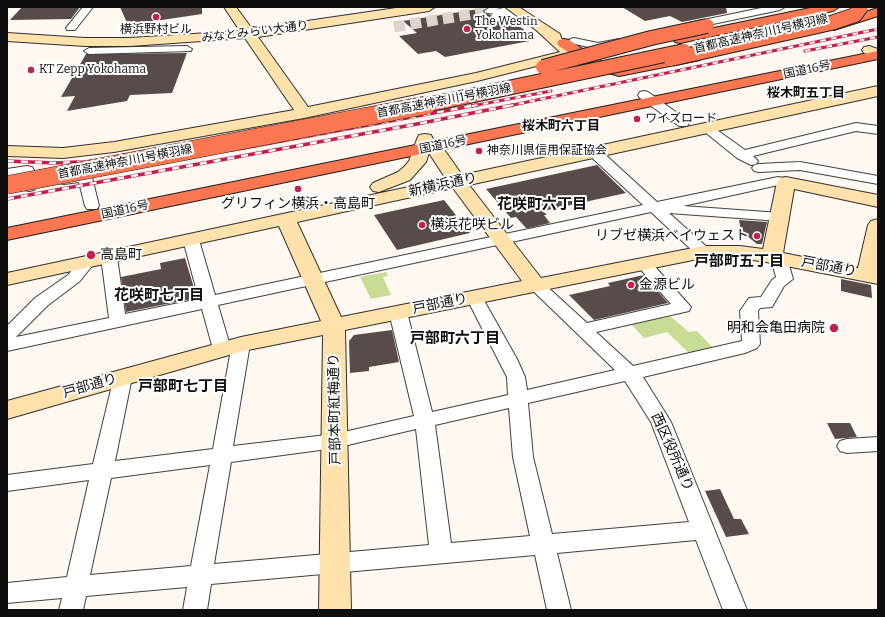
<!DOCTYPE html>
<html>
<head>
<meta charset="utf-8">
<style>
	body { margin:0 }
	#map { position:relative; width:885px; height:617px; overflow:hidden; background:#fff8f0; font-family:Bitter,serif }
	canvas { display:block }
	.frame { position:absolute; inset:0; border:8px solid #0e0e0e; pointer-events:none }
</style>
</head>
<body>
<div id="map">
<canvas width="885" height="617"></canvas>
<div class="frame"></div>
</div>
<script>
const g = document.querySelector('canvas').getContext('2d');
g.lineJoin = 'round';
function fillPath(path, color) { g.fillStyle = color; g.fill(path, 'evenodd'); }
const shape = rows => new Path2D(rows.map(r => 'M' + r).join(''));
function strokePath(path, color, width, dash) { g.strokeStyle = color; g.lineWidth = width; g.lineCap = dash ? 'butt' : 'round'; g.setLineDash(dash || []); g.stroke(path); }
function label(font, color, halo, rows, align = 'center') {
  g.font = font + ' Bitter,"Noto Sans JP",serif'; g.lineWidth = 4; g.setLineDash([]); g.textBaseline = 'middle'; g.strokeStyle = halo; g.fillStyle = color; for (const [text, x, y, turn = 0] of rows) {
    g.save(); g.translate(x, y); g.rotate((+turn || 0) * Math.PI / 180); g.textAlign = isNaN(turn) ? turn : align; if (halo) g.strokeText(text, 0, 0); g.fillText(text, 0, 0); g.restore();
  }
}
fillPath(shape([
	[386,272,388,276,383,277,391,295,371,299,360,277],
	[670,316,689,332,697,331,716,351,692,356,667,332,644,338,631,324]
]), '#c7dd95');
fillPath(shape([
	[22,7,80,7,71,19,10,20],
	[120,7,202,7,202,14,128,25],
	[622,7,726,7,727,13,682,22,670,16,645,21],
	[485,8,483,12,491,15,495,21,504,21,508,18,530,34,528,35,535,40,445,57,436,51,418,54,399,36,417,33,403,21],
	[187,53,172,93,130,95,127,101,67,111,75,96,61,97,86,54],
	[597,165,626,193,543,211,547,215,544,215,550,223,529,228,526,228,516,217,511,218,486,189],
	[444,200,470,233,397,250,374,215],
	[739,220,767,222,762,244,757,244,741,231],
	[185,258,197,298,126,312,121,277,161,269,160,263],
	[644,275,668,303,594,320,569,295,610,286,608,283],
	[841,279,871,285,872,298,841,291],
	[392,330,399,362,369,367,369,371,350,373,349,341,354,335],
	[827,423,850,423,857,437,835,439],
	[720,489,734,519,741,519,749,534,726,537,705,491]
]), '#584c4a');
strokePath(shape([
	[394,27,489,11]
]), '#dbd5ce', 11, [11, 5.5]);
const street = shape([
	[83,7,93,7,75,30,67,30,66,28,83,7],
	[766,7,785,7,780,10,689,29,684,26,689,23,766,7],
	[489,8,499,8,504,11,499,14,486,13,484,11,489,8],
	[574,38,598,43,619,39,624,42,623,44,598,49,570,43,569,41,570,39,574,38],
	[187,46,192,49,191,51,89,54,84,51,89,48,187,46],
	[644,91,648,92,687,120,689,123,687,126,679,126,640,98,638,95,640,92,644,91],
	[856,123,878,126,878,134,856,131,753,156,758,161,756,164,751,165,737,158,700,128,706,124,710,125,745,150,856,123],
	[594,148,599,149,657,202,778,177,783,178,785,181,783,184,683,206,780,213,785,214,787,217,785,220,780,221,669,213,709,249,711,252,709,255,703,257,697,255,651,212,218,305,231,349,228,353,222,355,216,353,213,349,202,309,7,351,7,326,35,298,68,275,81,259,87,257,93,259,95,262,80,281,47,306,16,337,109,318,101,257,103,254,109,252,115,254,117,257,125,314,199,299,183,240,186,237,191,235,196,237,199,240,215,295,643,205,589,155,587,152,589,149,594,148],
	[800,162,878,176,878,184,800,170,759,172,754,171,752,168,754,165,759,164,800,162],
	[27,166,32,167,34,170,36,187,34,190,29,191,24,190,22,187,21,175,7,177,7,169,27,166],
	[85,173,90,174,92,177,99,206,97,209,87,209,85,206,79,182,64,184,59,183,57,180,59,177,85,173],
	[779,253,785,255,787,258,793,279,784,286,772,307,760,308,758,311,760,344,757,348,745,353,643,377,671,422,747,610,723,610,696,540,557,553,571,610,547,610,535,555,211,584,207,610,183,610,187,587,86,596,83,610,59,610,62,598,7,603,7,583,67,577,89,480,7,491,7,475,93,464,114,377,116,373,123,371,130,373,132,377,115,461,213,449,232,344,235,340,241,338,247,340,250,344,233,446,335,434,414,416,389,312,392,308,398,307,404,308,407,312,432,412,508,395,507,377,466,297,468,293,474,292,480,293,482,297,517,359,525,377,527,390,615,370,530,288,528,285,530,282,536,280,542,282,587,323,671,304,635,263,637,260,649,260,691,307,689,311,596,332,633,366,742,341,740,311,749,298,761,297,772,280,776,277,771,258,773,255,779,253],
	[625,381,651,422,689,522,552,534,533,457,528,403,625,381],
	[509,408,513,457,530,536,451,543,435,425,509,408],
	[416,429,429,545,214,564,231,462,335,448,416,429],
	[210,465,191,566,90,575,111,478,210,465],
	[878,437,878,451,847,453,840,451,837,446,840,441,847,439,878,437]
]);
const secondary = shape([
	[224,7,236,7,252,29,403,7,435,7,429,11,258,37,308,107,476,73,560,52,536,30,505,7,519,7,560,34,561,38,572,47,574,54,572,57,477,81,304,118,114,152,63,158,7,156,7,146,63,148,114,142,294,110,245,38,130,46,85,46,7,41,7,33,85,38,130,38,240,31,224,7],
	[869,46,878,49,878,58,864,53,862,50,864,47,869,46],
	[878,86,878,96,469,185,541,278,703,246,740,246,763,249,777,182,780,178,786,177,878,195,878,207,794,189,783,253,858,268,868,225,871,221,878,219,878,284,766,262,740,258,703,258,345,330,351,610,319,610,323,335,243,351,7,419,7,401,241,337,321,321,279,226,7,285,7,273,446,179,429,153,426,162,410,180,379,192,373,191,370,187,373,183,398,172,405,166,409,161,417,139,419,135,425,134,431,135,433,139,430,150,437,147,443,148,462,175,878,86],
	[453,188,522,281,341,317,297,222,453,188]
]);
const highway = shape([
	[815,7,839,7,833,11,680,43,675,42,673,39,675,36,680,35,815,7],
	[878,8,878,16,834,30,829,29,827,26,829,23,878,8],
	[564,39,569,40,604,63,620,68,695,53,700,54,702,57,700,60,695,61,619,76,594,69,559,46,557,43,559,40,564,39],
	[878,51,878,59,7,240,7,228,878,51]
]);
strokePath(street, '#414141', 2);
strokePath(secondary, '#303030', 2);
strokePath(highway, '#1f1f1f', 2);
fillPath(street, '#fff');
fillPath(secondary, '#ffe2ab');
fillPath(highway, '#fb7752');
const railFar1 = shape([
	[805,51,878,37],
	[472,106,551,91],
	[508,106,878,29]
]);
const rail = shape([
	[7,161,55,163,172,158,238,149,477,105],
	[7,199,417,124,513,105]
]);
strokePath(railFar1, '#c61f4e', 3);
strokePath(rail, '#c61f4e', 3.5);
strokePath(railFar1, '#fff', 2, [5.5]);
strokePath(rail, '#fff', 2.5, [7]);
const streetBridge = shape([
	[498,15,503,14]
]);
const highwayBridgeFar1 = shape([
	[671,59,831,23,855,15,861,7],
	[543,67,651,38,707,26],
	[422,106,684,51]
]);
const highwayBridge = shape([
	[7,185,427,105]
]);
strokePath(streetBridge, '#414141', 12, []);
strokePath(highwayBridgeFar1, '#1f1f1f', 16, []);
strokePath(highwayBridge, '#1f1f1f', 19, []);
strokePath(streetBridge, '#fff', 11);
strokePath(highwayBridgeFar1, '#fb7752', 14);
strokePath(highwayBridge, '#fb7752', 18);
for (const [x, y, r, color] of [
	[156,17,4,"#c61f4e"],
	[467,29,4,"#c61f4e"],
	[31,70,4,"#c61f4e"],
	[637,119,4,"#c61f4e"],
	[479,151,4,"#c61f4e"],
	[298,189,4,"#c61f4e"],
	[422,225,4,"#c61f4e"],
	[757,236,4,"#c61f4e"],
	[91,255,5,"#c61f4e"],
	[631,285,4,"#c61f4e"],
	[834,328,5,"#c61f4e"]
]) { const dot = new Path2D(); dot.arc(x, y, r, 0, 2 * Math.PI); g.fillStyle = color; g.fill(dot); strokePath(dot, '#fff', 1.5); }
label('12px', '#0e0e0e', '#fff', [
	["The Westin",475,22],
	["Yokohama",475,36],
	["横浜野村ビル",156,30,"center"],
	["KT Zepp Yokohama",39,70],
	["ワイズロード",645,119],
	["神奈川県信用保証協会",487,151]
], 'left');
label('12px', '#0e0e0e', '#fff', [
	["みなとみらい大通り",255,32,-7],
	["首都高速神奈川1号横羽線",761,34,-13],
	["国道16号",807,70,-12],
	["首都高速神奈川1号横羽線",444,101,-11],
	["国道16号",443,145,-12],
	["首都高速神奈川1号横羽線",125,162,-11],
	["国道16号",125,210,-12]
]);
label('bold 13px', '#0e0e0e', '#fff', [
	["桜木町五丁目",806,93],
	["桜木町六丁目",561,126]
]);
label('14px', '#0e0e0e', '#fff', [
	["新横浜通り",443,185,-12],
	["戸部通り",829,267,11],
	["戸部通り",440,304,-11],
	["戸部通り",90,386,-16],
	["戸部本町紅梅通り",335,409,-91],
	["西区役所通り",672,452,66]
]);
label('14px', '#0e0e0e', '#fff', [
	["グリフィン横浜・高島町",298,204,"center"],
	["横浜花咲ビル",430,225],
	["リブゼ横浜ベイウェスト",749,236,"right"],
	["高島町",100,255],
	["金源ビル",639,285],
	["明和会亀田病院",825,328,"right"]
], 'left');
label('bold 15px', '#0e0e0e', '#fff', [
	["花咲町六丁目",542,205],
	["戸部町五丁目",739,262],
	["花咲町七丁目",159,296],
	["戸部町六丁目",455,339],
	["戸部町七丁目",183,387]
]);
</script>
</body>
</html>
